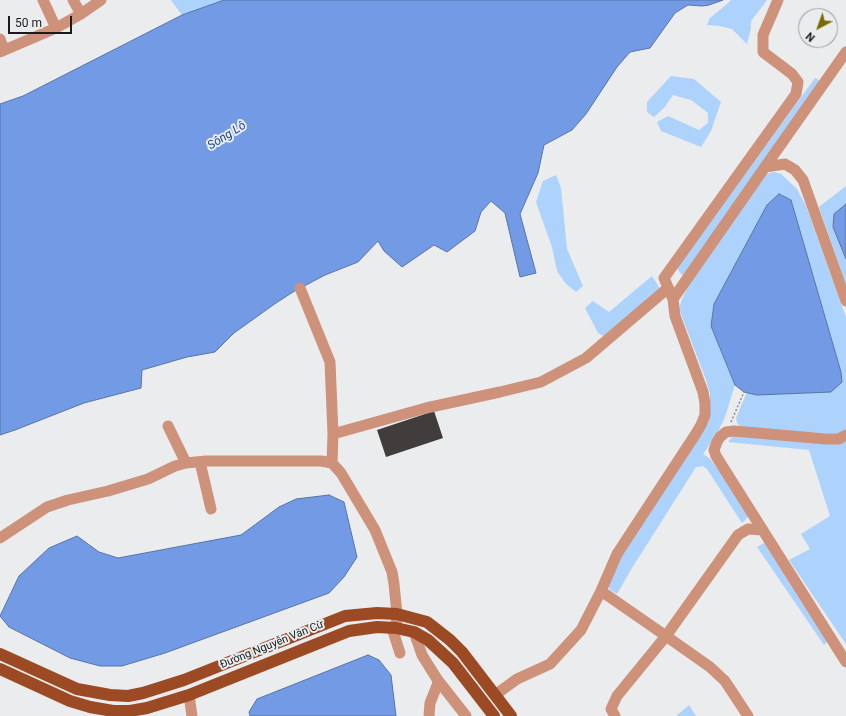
<!DOCTYPE html>
<html>
<head>
<meta charset="utf-8">
<style>
	body { margin:0 }
	#map { position:relative; width:846px; height:716px; overflow:hidden; background:#eaecee; font-family:Roboto,sans-serif }
	canvas { display:block }
	.north { position:absolute; left:798px; top:8px; width:40px; height:40px; box-sizing:border-box; background:#eaecee; border:1px solid #97989a; border-radius:50%; rotate:221deg; font-size:11px; font-weight:700; line-height:16px; text-align:center; color:#1a1b1c }
	.north::after { content:''; display:block; margin:auto; width:14px; height:18px; background:#7c6a01; clip-path:polygon(50% 0,100% 100%,50% 72%,0 100%) }
	.scale { position:absolute; left:8px; top:16px; width:64px; height:18px; box-sizing:border-box; border:2px solid #1a1b1c; border-top:0; padding-left:5px; font-size:12px; line-height:14px; white-space:nowrap; color:#1a1b1c; -webkit-text-stroke:3px #eaecee; paint-order:stroke }
</style>
</head>
<body>
<div id="map">
<canvas width="846" height="716"></canvas>
<div class="north">N</div>
<div class="scale">50 m</div>
</div>
<script>
const g = document.querySelector('canvas').getContext('2d');
g.lineJoin = 'round';
function fillPath(path, color) { g.fillStyle = color; g.fill(path, 'evenodd'); }
const shape = rows => new Path2D(rows.map(r => 'M' + r).join(''));
function strokePath(path, color, width, dash) { g.strokeStyle = color; g.lineWidth = width; g.lineCap = dash ? 'butt' : 'round'; g.setLineDash(dash || []); g.stroke(path); }
function label(font, color, halo, rows, align = 'center') {
  g.font = font + ' Roboto,sans-serif'; g.lineWidth = 4; g.setLineDash([]); g.textBaseline = 'middle'; g.strokeStyle = halo; g.fillStyle = color; for (const [text, x, y, turn = 0] of rows) {
    g.save(); g.translate(x, y); g.rotate((+turn || 0) * Math.PI / 180); g.textAlign = isNaN(turn) ? turn : align; if (halo) g.strokeText(text, 0, 0); g.fillText(text, 0, 0); g.restore();
  }
}
fillPath(shape([
	[171,0,224,0,182,15],
	[731,0,767,0,765,3,751,21,751,28,747,44,732,29,720,26,707,25,710,18,727,4],
	[671,76,694,79,721,102,711,131,701,147,661,131,657,122,668,116,699,130,708,123,708,113,691,100,673,95,664,108,654,117,647,112,647,102],
	[815,78,821,81,686,275,682,275,678,270,678,267],
	[774,172,781,174,797,189,806,206,846,317,846,432,838,434,752,429,740,426,737,423,736,418,747,392,757,395,842,382,841,372,791,200,767,205,714,304,711,326,735,385,725,417,717,434,703,454,709,458,720,471,748,517,742,523,707,469,703,466,696,467,632,568,617,594,610,590,608,584,619,559,647,518,707,424,710,410,710,394,705,377,679,309,682,299,693,277,763,175],
	[556,175,561,188,567,249,583,286,576,292,566,284,557,271,552,247,536,202,543,181],
	[846,186,846,204,834,214,833,227,846,259,846,285,819,207],
	[652,276,661,290,605,337,598,333,585,308,593,301,609,312],
	[735,434,846,438,846,644,789,560,810,549,801,534,830,516,809,450,728,442],
	[766,542,829,640,824,645,757,547],
	[689,705,696,716,676,716]
]), '#add2fb');
const water = shape([
	[224,0,723,0,709,5,702,6,688,5,675,13,650,48,630,52,617,67,586,114,572,130,544,145,538,173,520,214,536,273,520,277,505,213,491,201,481,212,475,231,447,252,434,245,402,267,384,251,378,241,358,262,325,275,293,292,276,303,234,333,215,352,187,357,142,370,141,388,84,403,15,430,0,435,0,104,23,96,182,15,224,0],
	[779,194,791,200,841,372,842,382,831,392,757,395,744,392,735,385,711,326,714,304,767,205,779,194],
	[846,204,846,259,833,227,834,214,846,204],
	[329,495,344,502,357,557,344,577,329,593,165,653,122,666,100,666,70,658,9,627,0,616,19,576,49,548,77,536,99,552,118,558,241,535,279,507,296,499,329,495],
	[368,655,379,660,391,675,396,716,250,716,249,712,257,699,368,655]
]);
fillPath(water, '#739ae4');
strokePath(water, '#5874a8', 1);
fillPath(shape([
	[434,411,443,438,386,457,377,430]
]), '#403d3c');
strokePath(shape([
	[731,422,744,392]
]), '#8c8e8f', 1.5, [2, 2]);
strokePath(shape([
	[43,0,56,28],
	[73,0,81,14],
	[0,39,4,50],
	[0,52,56,28,81,14,101,0],
	[765,167,846,52],
	[300,288,330,362,333,434,332,463],
	[673,299,765,167,785,164,795,170,803,180,846,301],
	[168,426,186,463],
	[333,434,426,408,500,392,541,382,586,358,668,288],
	[846,435,839,439,826,439,734,431,726,432,720,437,717,442,714,450,716,456,846,662],
	[200,462,211,509],
	[0,538,47,507,68,500,108,491,148,479,175,466,186,463,206,461,321,461,332,463,341,473,375,530,392,572,394,584,397,614,396,628],
	[601,591,666,636,710,667,725,681,748,716],
	[392,628,400,653],
	[414,632,422,655,437,679,438,683,430,703,429,716],
	[437,679,466,716],
	[189,695,192,716],
	[495,695,517,679,550,664,581,630,601,591,617,554,695,435,701,425,705,415,705,403,703,392,675,316,673,299,664,278,796,94,798,82,792,74,763,52,763,35,778,0],
	[615,716,611,709,617,696,666,636,738,535,748,529,763,530]
]), '#cd9279', 11);
strokePath(shape([
	[0,654,77,689,110,695,128,696,143,693,184,680,345,616,377,613,397,614,427,622,450,640,462,652,511,716],
	[0,669,70,701,90,707,113,711,130,711,147,708,189,695,349,631,377,627,396,628,414,632,428,640,440,651,453,663,494,716]
]), '#9c4a23', 12);
label('11px', '#1a1b1c', '#eaecee', [
	["Đường Nguyễn Văn Cừ",272,645,-22]
]);
label('italic 12px', '#184196', '#eaecee', [
	["Sông Lô",227,136,-32]
]);
</script>
</body>
</html>
